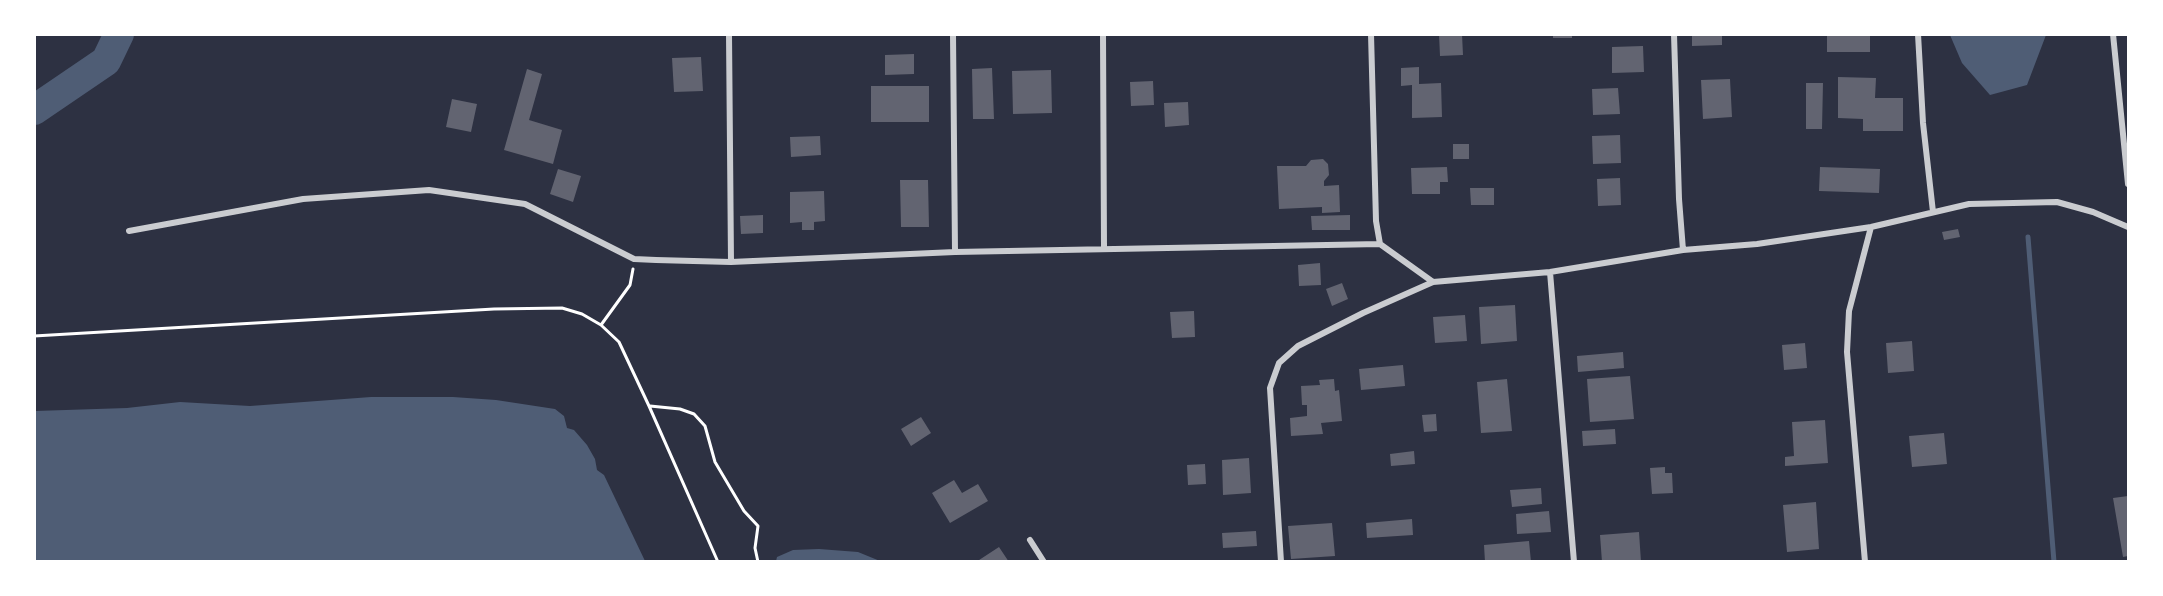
<!DOCTYPE html>
<html>
<head>
<meta charset="utf-8">
<style>
	body { margin:0 }
	#map { position:relative; width:2163px; height:596px; overflow:hidden; background:#2d3142; font-family:Rubik,sans-serif }
	canvas { display:block }
	.frame { position:absolute; inset:0; border:36px solid #fff; pointer-events:none }
</style>
</head>
<body>
<div id="map">
<canvas width="2163" height="596"></canvas>
<div class="frame"></div>
</div>
<script>
const g = document.querySelector('canvas').getContext('2d');
g.lineJoin = 'round';
function fillPath(path, color) { g.fillStyle = color; g.fill(path, 'evenodd'); }
const shape = rows => new Path2D(rows.map(r => 'M' + r).join(''));
function strokePath(path, color, width, dash) { g.strokeStyle = color; g.lineWidth = width; g.lineCap = dash ? 'butt' : 'round'; g.setLineDash(dash || []); g.stroke(path); }
fillPath(shape([
	[2046,35,2027,85,1990,95,1962,63,1950,35],
	[371,397,453,397,496,400,555,409,564,416,567,428,574,430,587,445,595,459,597,470,604,475,645,561,35,561,35,411,127,408,180,402,250,406],
	[819,549,858,552,880,561,776,561,777,557,793,550]
]), '#4f5d75');
strokePath(shape([
	[2028,237,2054,562]
]), '#4f5d75', 5);
strokePath(shape([
	[34,110,106,61,119,34]
]), '#4f5d75', 30);
fillPath(shape([
	[1439,34,1462,34,1463,55,1440,56],
	[1553,34,1572,34,1572,38,1553,38],
	[1692,34,1722,34,1722,45,1692,46],
	[1827,34,1870,34,1870,52,1827,52],
	[1643,46,1644,72,1612,73,1612,47],
	[914,54,914,74,885,75,885,55],
	[701,57,703,91,674,92,672,58],
	[1419,67,1419,84,1441,83,1442,117,1412,118,1412,85,1401,86,1401,68],
	[992,68,994,119,973,119,972,69],
	[527,69,542,74,529,120,562,130,553,164,504,150],
	[1051,70,1052,113,1013,114,1012,71],
	[1838,77,1876,78,1875,98,1903,98,1903,131,1863,131,1863,119,1838,118],
	[1730,79,1732,117,1703,119,1701,80],
	[1153,81,1154,105,1131,106,1130,82],
	[1806,83,1823,83,1822,129,1806,129],
	[871,86,929,86,929,122,871,122],
	[1618,88,1620,114,1593,115,1592,89],
	[452,99,477,104,471,132,446,127],
	[1188,102,1189,125,1165,127,1164,103],
	[1620,135,1621,163,1593,164,1592,136],
	[820,136,821,155,791,157,790,137],
	[1453,144,1469,144,1469,159,1453,159],
	[1323,159,1328,164,1329,175,1324,181,1324,186,1339,185,1340,212,1322,213,1322,207,1279,209,1277,166,1306,166,1311,160],
	[1447,167,1448,182,1440,182,1440,194,1412,194,1411,168],
	[1820,167,1880,169,1879,193,1819,191],
	[558,169,581,176,573,202,550,194],
	[1620,178,1621,205,1598,206,1597,179],
	[900,180,928,180,929,227,901,227],
	[1470,188,1494,188,1494,205,1471,205],
	[824,191,825,221,814,222,814,230,802,230,802,222,790,223,790,192],
	[763,215,763,233,741,234,740,216],
	[1350,215,1350,230,1312,230,1311,216],
	[1958,229,1960,237,1944,240,1942,232],
	[1320,263,1321,285,1299,286,1298,265],
	[1342,283,1348,299,1332,306,1326,289],
	[1515,305,1517,341,1481,344,1479,307],
	[1194,311,1195,337,1172,338,1170,312],
	[1465,315,1467,341,1435,343,1433,317],
	[1912,341,1914,371,1888,373,1886,343],
	[1805,343,1807,368,1784,370,1782,345],
	[1623,352,1624,368,1578,372,1577,356],
	[1403,365,1405,386,1361,390,1359,369],
	[1630,376,1634,419,1590,422,1587,379],
	[1334,379,1335,391,1339,390,1342,421,1321,423,1323,434,1291,436,1290,418,1307,416,1307,405,1302,405,1301,386,1320,385,1319,380],
	[1507,379,1512,431,1481,433,1477,382],
	[1436,414,1437,431,1424,432,1422,415],
	[921,417,931,433,911,446,901,429],
	[1825,420,1828,463,1785,466,1785,457,1794,456,1792,422],
	[1615,429,1616,444,1583,446,1582,431],
	[1944,433,1947,464,1912,467,1909,436],
	[1414,451,1415,464,1391,466,1390,454],
	[1249,458,1251,493,1223,495,1222,460],
	[1205,464,1206,484,1188,485,1187,465],
	[1665,467,1665,473,1672,473,1673,493,1652,494,1650,468],
	[954,480,962,493,978,484,988,501,950,523,932,493],
	[1541,488,1542,504,1512,507,1510,490],
	[2128,496,2128,556,2123,557,2113,498],
	[1816,502,1819,549,1787,552,1783,505],
	[1549,511,1551,532,1517,534,1516,514],
	[1412,519,1413,535,1367,538,1366,523],
	[1332,523,1335,556,1291,559,1288,526],
	[1256,531,1257,546,1223,548,1222,533],
	[1639,532,1641,562,1602,562,1600,535],
	[1529,541,1531,562,1485,562,1484,545],
	[999,547,1009,562,976,562]
]), '#626471');
strokePath(shape([
	[601,325,630,285,633,269],
	[34,336,494,309,562,308,582,314,601,325,619,342,649,406,718,562],
	[650,406,680,409,694,414,705,426,715,462,744,511,758,526,755,548,758,562]
]), '#fff', 3);
strokePath(shape([
	[729,34,731,262],
	[953,34,955,252],
	[1103,34,1104,249],
	[1371,34,1376,221,1380,244,1433,282],
	[1674,34,1679,199,1683,250],
	[1918,34,1923,123,1933,212],
	[2113,34,2128,184],
	[129,231,303,199,429,190,525,204,634,259,656,260,731,262,955,252,1380,244],
	[1550,272,1574,562],
	[1030,540,1044,562],
	[1281,562,1270,388,1279,363,1298,346,1363,313,1433,282,1550,272,1683,250,1757,244,1871,227,1969,204,2057,202,2093,212,2128,227],
	[1865,562,1847,352,1849,311,1871,227]
]), '#caccd0', 6);
</script>
</body>
</html>
